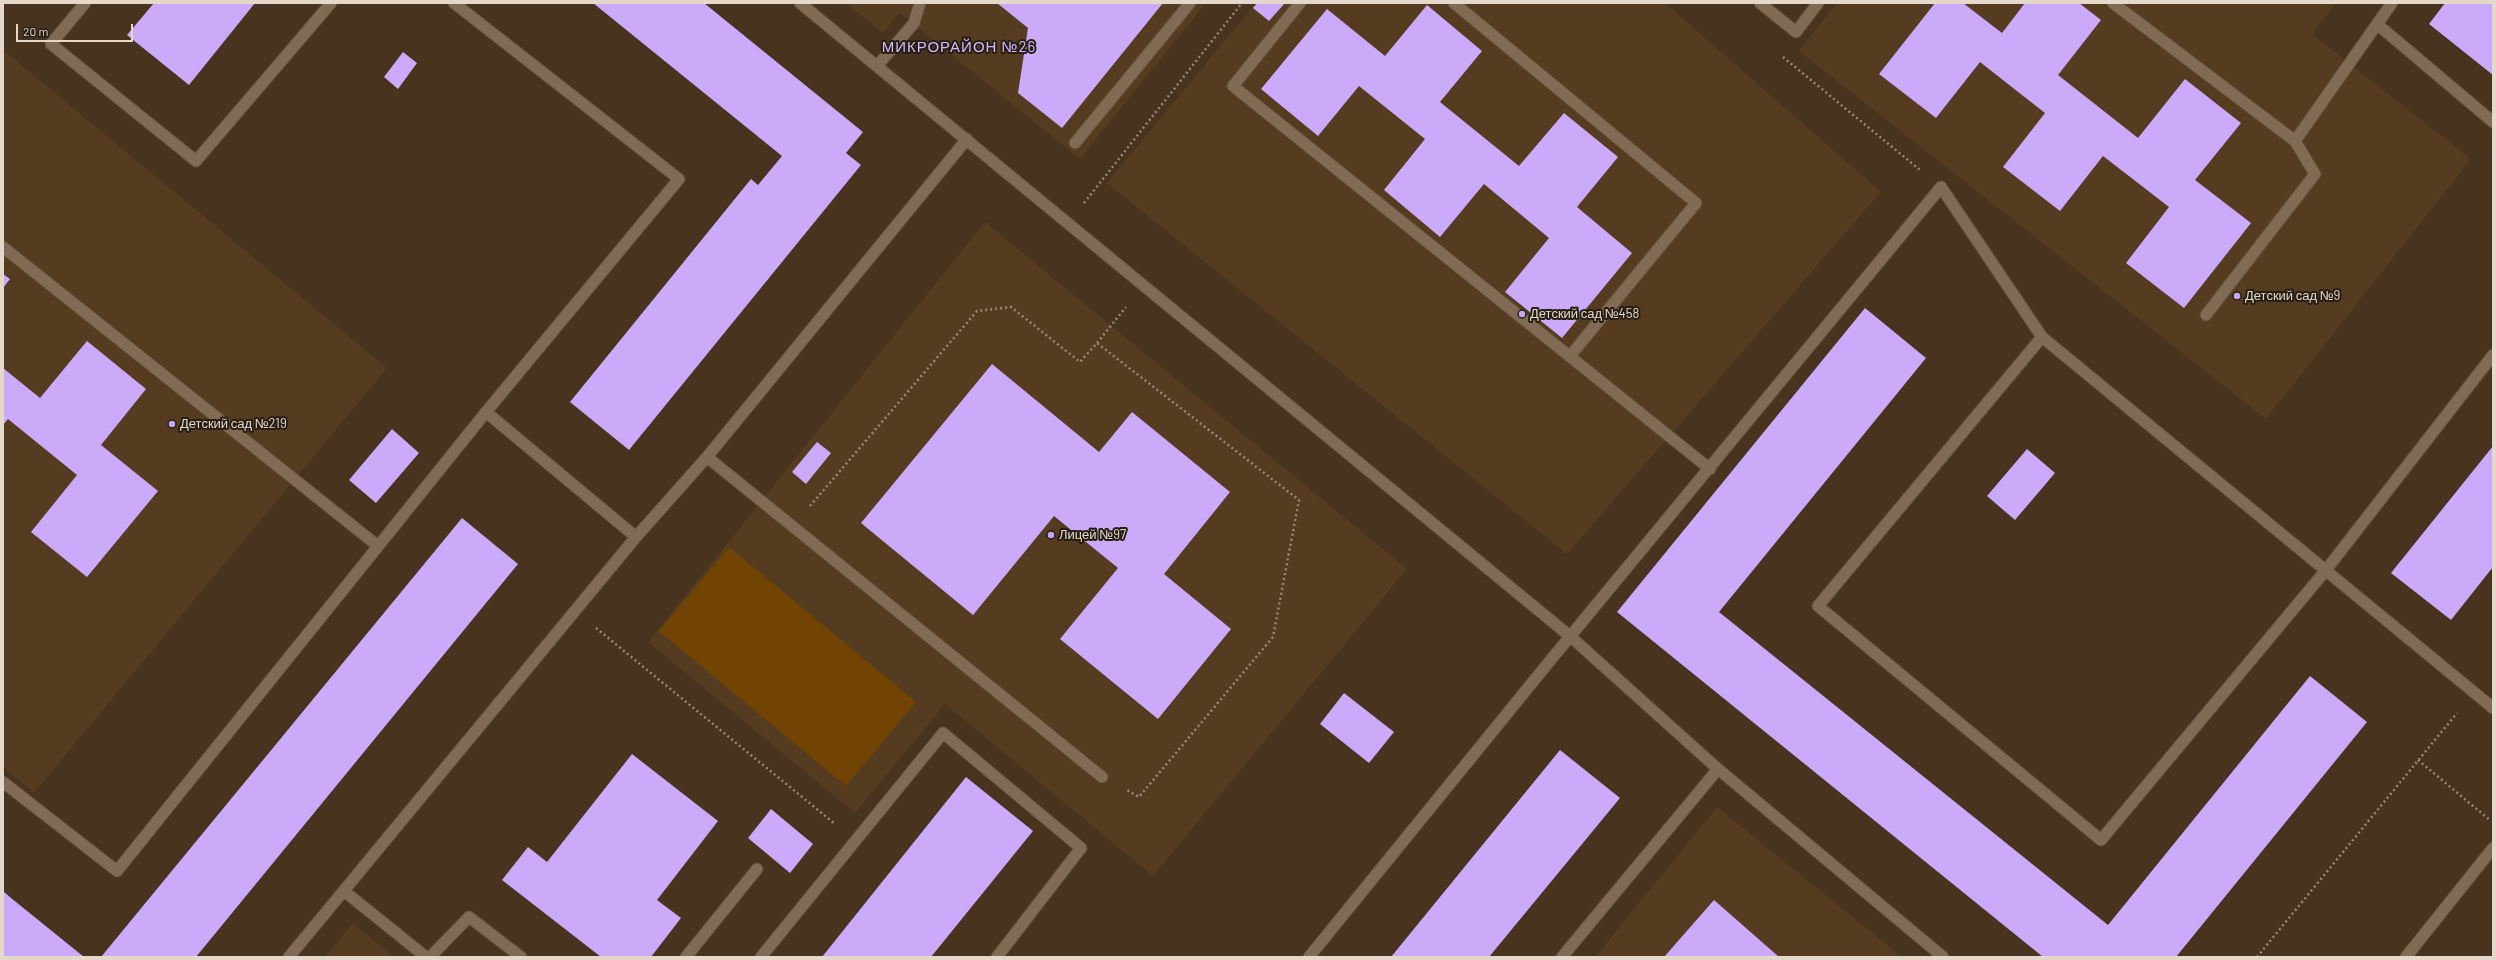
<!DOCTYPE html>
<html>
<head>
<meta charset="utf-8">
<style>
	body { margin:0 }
	#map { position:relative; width:2496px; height:960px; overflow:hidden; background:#47331e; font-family:Barlow,sans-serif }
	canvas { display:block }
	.frame { position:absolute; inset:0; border:4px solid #e4d8cb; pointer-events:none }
	.scale { position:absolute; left:16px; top:24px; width:117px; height:18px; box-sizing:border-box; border:2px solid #e4d8cb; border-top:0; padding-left:5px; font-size:12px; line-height:14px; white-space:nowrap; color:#e4d8cb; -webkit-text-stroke:3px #261d13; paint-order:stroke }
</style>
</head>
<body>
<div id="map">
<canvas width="2496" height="960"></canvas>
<div class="frame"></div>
<div class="scale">20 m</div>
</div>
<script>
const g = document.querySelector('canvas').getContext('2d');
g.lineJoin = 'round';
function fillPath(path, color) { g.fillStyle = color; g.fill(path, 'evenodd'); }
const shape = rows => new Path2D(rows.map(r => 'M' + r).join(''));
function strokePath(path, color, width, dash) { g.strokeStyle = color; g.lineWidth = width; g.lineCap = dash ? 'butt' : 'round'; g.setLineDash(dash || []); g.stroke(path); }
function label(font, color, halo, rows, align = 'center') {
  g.font = font + ' Barlow,sans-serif'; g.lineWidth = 4; g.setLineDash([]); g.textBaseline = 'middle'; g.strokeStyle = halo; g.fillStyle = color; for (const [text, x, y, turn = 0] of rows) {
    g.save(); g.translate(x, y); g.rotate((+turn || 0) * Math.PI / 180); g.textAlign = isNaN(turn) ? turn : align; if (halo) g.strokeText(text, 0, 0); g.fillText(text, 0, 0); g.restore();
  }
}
fillPath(shape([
	[846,3,1206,3,1080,159,900,13,883,33],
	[1256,3,1665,3,1881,192,1567,554,1107,183],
	[1837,3,2336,3,2312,34,2471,159,2266,419,1799,51],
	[3,50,387,368,34,793,3,767],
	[985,222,1407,569,1153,876,945,704,855,813,648,642],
	[1717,807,1902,957,1595,957],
	[353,923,394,957,325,957]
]), '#553c21');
fillPath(shape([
	[729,547,916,702,846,786,659,631]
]), '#714404');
fillPath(shape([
	[154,3,255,3,189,85,127,35],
	[593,3,704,3,863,132,846,153,861,165,629,450,570,402,751,179,758,185,782,156],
	[997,3,1163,3,1062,128,1018,93,1028,28],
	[1257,3,1285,3,1269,21,1253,8],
	[1935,3,1963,3,2002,33,2025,3,2079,3,2101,20,2058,75,2138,138,2185,79,2241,123,2195,180,2251,223,2184,308,2126,263,2169,207,2103,156,2060,211,2003,167,2045,113,1980,62,1936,118,1879,74],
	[2445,3,2493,3,2493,75,2429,24],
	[1427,5,1482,51,1440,102,1519,166,1564,113,1618,157,1577,207,1632,253,1562,338,1505,292,1549,238,1484,184,1440,237,1384,190,1425,139,1359,86,1318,136,1261,89,1327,9,1385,56],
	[403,52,417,63,398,89,384,77],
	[3,274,10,279,3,288],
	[1865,308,1926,358,1719,612,2108,925,2310,676,2367,722,2176,957,2043,957,1617,612],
	[87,341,146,389,101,445,158,491,87,577,31,532,77,475,8,419,3,425,3,368,40,398],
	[992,364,1099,452,1132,412,1230,492,1164,574,1231,629,1158,719,1060,639,1118,568,1054,516,973,615,861,523],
	[392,429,419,453,376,503,349,480],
	[817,442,831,453,806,484,792,472],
	[2493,446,2493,567,2451,620,2391,573],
	[2027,449,2055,473,2015,520,1987,496],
	[462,518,518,564,196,957,101,957],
	[1344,693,1394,732,1369,763,1320,724],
	[1560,750,1620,798,1489,957,1391,957],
	[632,754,718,821,657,900,681,918,651,957,601,957,502,880,528,847,547,862],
	[966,777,1033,831,931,957,822,957],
	[771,809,813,844,790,873,748,838],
	[3,891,11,898,84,957,3,957],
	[1714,900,1779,957,1664,957]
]), '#caaaf9');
const service = shape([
	[85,3,51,44,196,161,331,3],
	[800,3,1571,637,1718,769,1943,957],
	[1300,3,1233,86,1710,469],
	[1454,3,1696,203,1570,356],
	[1760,3,1796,32,1818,3],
	[2113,3,2295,141,2315,174,2206,315],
	[2392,3,2377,24,2493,122],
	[877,66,914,23,920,3],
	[2295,141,2377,24],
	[1075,143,1190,3],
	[3,247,378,546],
	[2042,337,1818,606,2101,840,2326,570,2493,355],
	[486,412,636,537],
	[707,457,1102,777],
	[3,782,117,871,486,412,679,179,454,3],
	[344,891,426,957],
	[289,957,636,537,707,457,967,139],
	[430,957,469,917,521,957],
	[686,957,757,869],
	[761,957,943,733,1081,848,997,957],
	[1309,957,1549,662,1941,187,2042,337,2493,708],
	[1562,957,1718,769]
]);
const tertiary = shape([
	[2406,957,2493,848]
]);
strokePath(service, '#604f3c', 13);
strokePath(tertiary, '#604f3c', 13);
strokePath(shape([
	[1783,57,1920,170],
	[1084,203,1242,3],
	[1097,343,1126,307],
	[810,506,977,311,1011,307,1080,362,1097,343,1299,500,1273,637,1139,797,1125,789],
	[596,628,835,824],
	[2418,760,2491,821],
	[2257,957,2457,713]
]), '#988877', 2.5, [2, 3]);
strokePath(service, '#826b54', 11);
strokePath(tertiary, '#826b54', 11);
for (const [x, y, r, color] of [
	[2237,296,4,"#c5a7f1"],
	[1522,314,4,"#c5a7f1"],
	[172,424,4,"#c5a7f1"],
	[1051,535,4,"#c5a7f1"]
]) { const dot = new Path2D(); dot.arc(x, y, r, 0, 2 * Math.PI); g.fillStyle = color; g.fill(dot); strokePath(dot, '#261d13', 1.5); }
label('13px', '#e4d8cb', '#261d13', [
	["Детский сад №9",2245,296],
	["Детский сад №458",1530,314],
	["Детский сад №219",180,424],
	["Лицей №97",1059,535]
], 'left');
g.letterSpacing = '1px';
label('15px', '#d5b9fe', '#261d13', [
	["МИКРОРАЙОН №26",959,47]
]);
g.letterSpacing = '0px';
</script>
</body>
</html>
